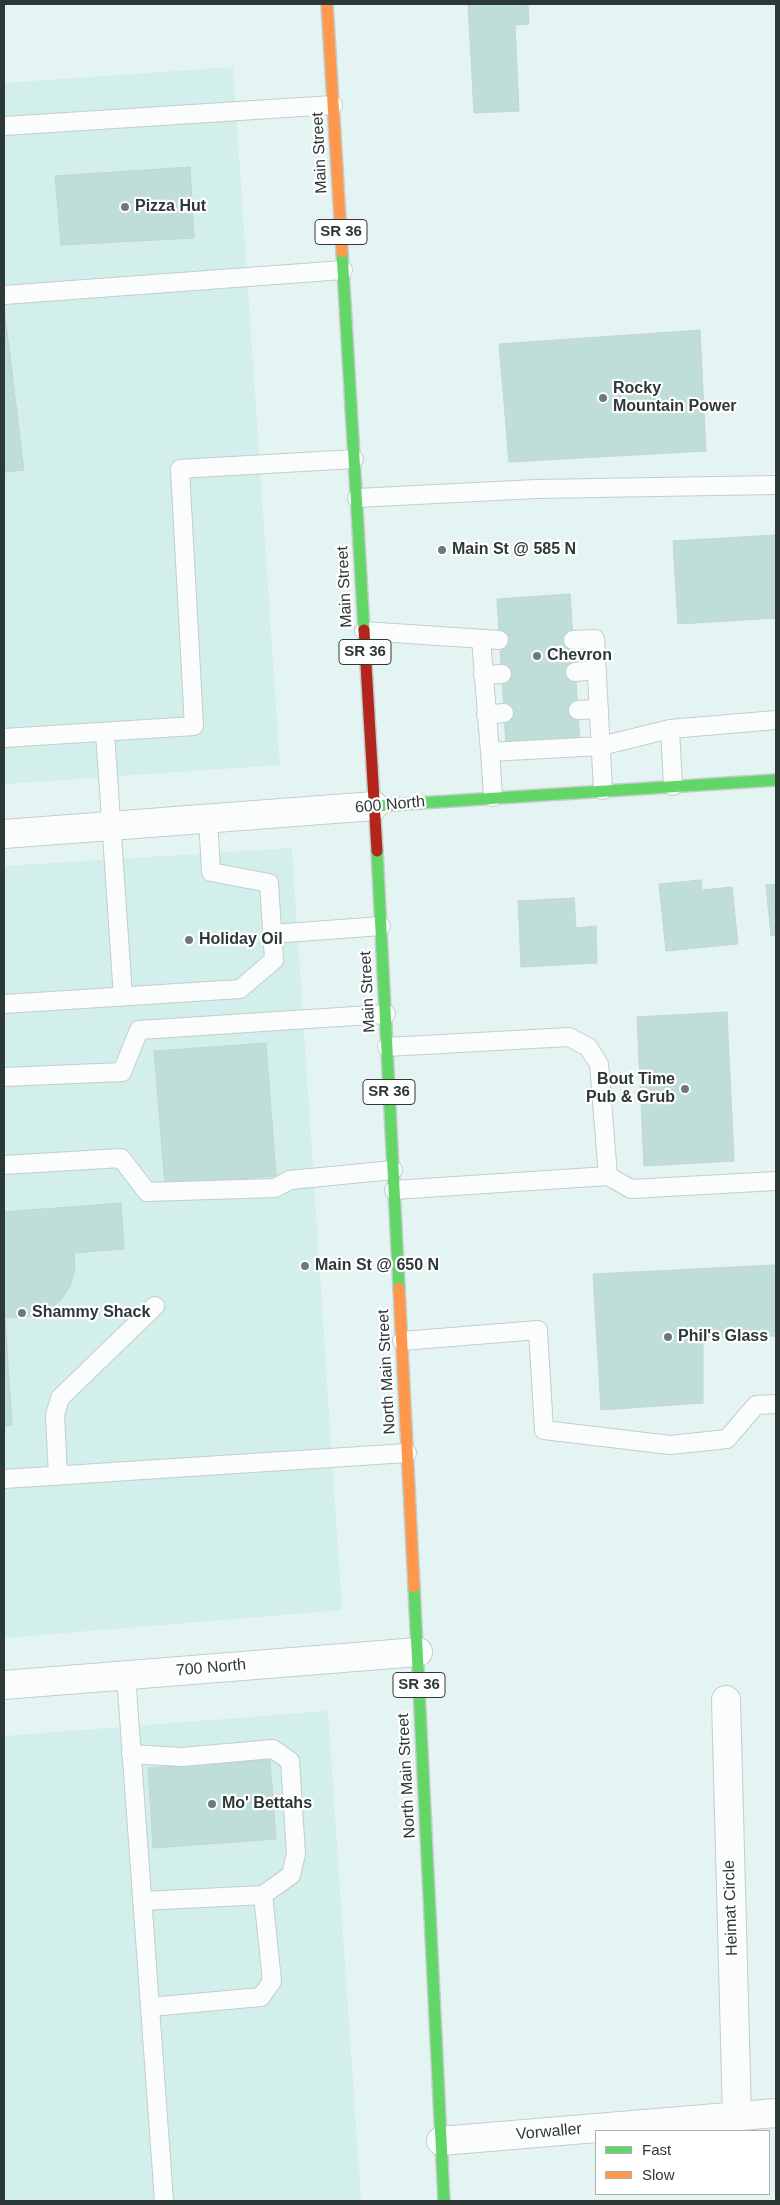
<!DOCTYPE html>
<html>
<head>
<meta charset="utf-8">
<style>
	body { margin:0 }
	#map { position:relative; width:780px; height:2205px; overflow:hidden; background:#e4f4f2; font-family:Helvetica,sans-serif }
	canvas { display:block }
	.frame { position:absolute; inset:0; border:5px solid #2d3937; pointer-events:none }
	.legend { position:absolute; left:595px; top:2130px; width:175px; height:65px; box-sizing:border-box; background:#fff; border:1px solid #abb0af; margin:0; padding:6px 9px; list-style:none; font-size:15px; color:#2d3937 }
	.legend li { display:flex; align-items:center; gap:10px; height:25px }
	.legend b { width:25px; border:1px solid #abb0af }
</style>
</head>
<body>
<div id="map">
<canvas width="780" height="2205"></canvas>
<div class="frame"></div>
<ul class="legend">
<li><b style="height:6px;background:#63d668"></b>Fast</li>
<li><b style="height:6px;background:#ff974d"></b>Slow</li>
</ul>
</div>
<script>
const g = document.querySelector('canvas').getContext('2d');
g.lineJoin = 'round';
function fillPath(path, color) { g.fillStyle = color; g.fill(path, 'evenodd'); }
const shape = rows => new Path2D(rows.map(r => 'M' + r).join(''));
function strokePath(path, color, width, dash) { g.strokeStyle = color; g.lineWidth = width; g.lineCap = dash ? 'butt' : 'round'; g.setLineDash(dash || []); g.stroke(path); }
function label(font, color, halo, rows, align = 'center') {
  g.font = font + ' Helvetica,sans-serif'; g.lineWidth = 4.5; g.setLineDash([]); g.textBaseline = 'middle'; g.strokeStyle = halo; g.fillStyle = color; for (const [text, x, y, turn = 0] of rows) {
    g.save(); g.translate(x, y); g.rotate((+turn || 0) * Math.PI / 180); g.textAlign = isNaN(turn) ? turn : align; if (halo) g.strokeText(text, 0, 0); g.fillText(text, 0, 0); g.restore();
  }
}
fillPath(shape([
	[233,67,280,765,4,784,4,83],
	[292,848,342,1610,4,1638,4,866],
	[328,1711,361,2201,4,2201,4,1736]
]), '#d3efeb');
const building = shape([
	[468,4,528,4,529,24,515,25,519,111,474,113,468,4],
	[190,167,194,238,61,245,55,176,190,167],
	[4,307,24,470,4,472,4,307],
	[700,330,706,451,509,462,499,344,700,330],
	[776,535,776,618,678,624,673,541,776,535],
	[570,594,580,741,506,746,497,599,570,594],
	[701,880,702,890,732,887,738,944,666,951,659,884,701,880],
	[776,884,776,935,771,936,766,885,776,884],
	[574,898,576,928,596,926,597,963,521,967,518,901,574,898],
	[727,1012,734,1161,644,1166,637,1017,727,1012],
	[266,1043,276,1176,165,1184,154,1051,266,1043],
	[121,1203,124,1249,74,1253,75,1270,70,1286,61,1300,49,1310,34,1316,5,1318,12,1425,4,1426,4,1212,121,1203],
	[776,1265,776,1336,703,1339,703,1403,601,1410,593,1274,776,1265],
	[270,1760,276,1839,153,1848,148,1768,270,1760]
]);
fillPath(building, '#bfddd9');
strokePath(building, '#c6d4d2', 1);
const lane = shape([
	[4,126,333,105],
	[4,295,343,270],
	[357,498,536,489,776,485],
	[364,631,499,640],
	[481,639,490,752,601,746,670,729,776,720],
	[573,640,595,639,603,790],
	[575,672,597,670],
	[483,675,502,674],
	[578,710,599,709],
	[486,715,504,713],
	[670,729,673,786],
	[105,732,123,997],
	[4,738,194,726,180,469,354,459],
	[490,752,493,797],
	[272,934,381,926],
	[4,1004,240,989,274,960,269,883,211,872,208,818],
	[387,1047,569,1037,588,1047,599,1064,608,1176],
	[4,1077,122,1072,139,1030,386,1014],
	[4,1165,121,1158,147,1192,275,1188,290,1180,393,1170],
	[394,1190,608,1176,631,1189,776,1181],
	[402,1341,538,1330,544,1430,670,1445,727,1439,756,1405,776,1404],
	[58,1476,55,1415,60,1398,155,1306],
	[4,1479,407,1453],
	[126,1675,164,2201],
	[131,1754,182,1757,273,1749,290,1761,296,1854,291,1875,263,1895,142,1901],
	[150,2007,261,1997,272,1981,263,1895]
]);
const street = shape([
	[4,834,374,806],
	[4,1685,418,1652],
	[726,1700,737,2116],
	[441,2141,776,2113]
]);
const fast = shape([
	[342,252,364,630],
	[374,806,776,780],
	[377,851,399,1288],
	[414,1587,444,2201]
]);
const slow = shape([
	[327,4,342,252],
	[399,1288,414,1587]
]);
const jam = shape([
	[364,630,377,851]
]);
strokePath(lane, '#c2cecc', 20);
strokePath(street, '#c2cecc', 30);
strokePath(fast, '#c2cecc', 14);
strokePath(slow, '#c2cecc', 14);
strokePath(jam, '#c2cecc', 14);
strokePath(lane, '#fbfdfd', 18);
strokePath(street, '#fbfdfd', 28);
strokePath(fast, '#63d668', 11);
strokePath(slow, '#ff974d', 11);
strokePath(jam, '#b3261e', 11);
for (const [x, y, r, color] of [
	[125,207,5,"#6d7a78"],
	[603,398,5,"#6d7a78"],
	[442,550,5,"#6d7a78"],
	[537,656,5,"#6d7a78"],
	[189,940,5,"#6d7a78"],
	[685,1089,5,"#6d7a78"],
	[305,1266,5,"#6d7a78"],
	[22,1313,5,"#6d7a78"],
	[668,1337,5,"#6d7a78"],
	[212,1804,5,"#6d7a78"]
]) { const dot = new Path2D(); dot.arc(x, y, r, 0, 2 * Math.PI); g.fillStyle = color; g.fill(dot); strokePath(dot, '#fff', 2); }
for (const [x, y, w] of [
	[341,232,52],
	[365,652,52],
	[389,1092,52],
	[419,1685,52]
]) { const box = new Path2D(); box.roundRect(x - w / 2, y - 12.5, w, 25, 4); g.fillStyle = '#fff'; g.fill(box); strokePath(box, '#2d3937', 1); }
label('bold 15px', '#2d3937', null, [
	["SR 36",341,232],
	["SR 36",365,652],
	["SR 36",389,1092],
	["SR 36",419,1685]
]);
label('16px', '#2d3937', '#fff', [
	["Main Street",320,153,-93],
	["Main Street",345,587,-93],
	["600 North",390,805,-5],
	["Main Street",368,992,-93],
	["North Main Street",387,1372,-93],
	["700 North",211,1668,-5],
	["North Main Street",407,1776,-93],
	["Heimat Circle",731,1908,-92],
	["Vorwaller",549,2132,-5]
]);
label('bold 16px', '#2d3937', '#fff', [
	["Pizza Hut",135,207],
	["Rocky",613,389],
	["Mountain Power",613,407],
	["Main St @ 585 N",452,550],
	["Chevron",547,656],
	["Holiday Oil",199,940],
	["Bout Time",675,1080,"right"],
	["Pub & Grub",675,1098,"right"],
	["Main St @ 650 N",315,1266],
	["Shammy Shack",32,1313],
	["Phil's Glass",678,1337],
	["Mo' Bettahs",222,1804]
], 'left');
</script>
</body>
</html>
